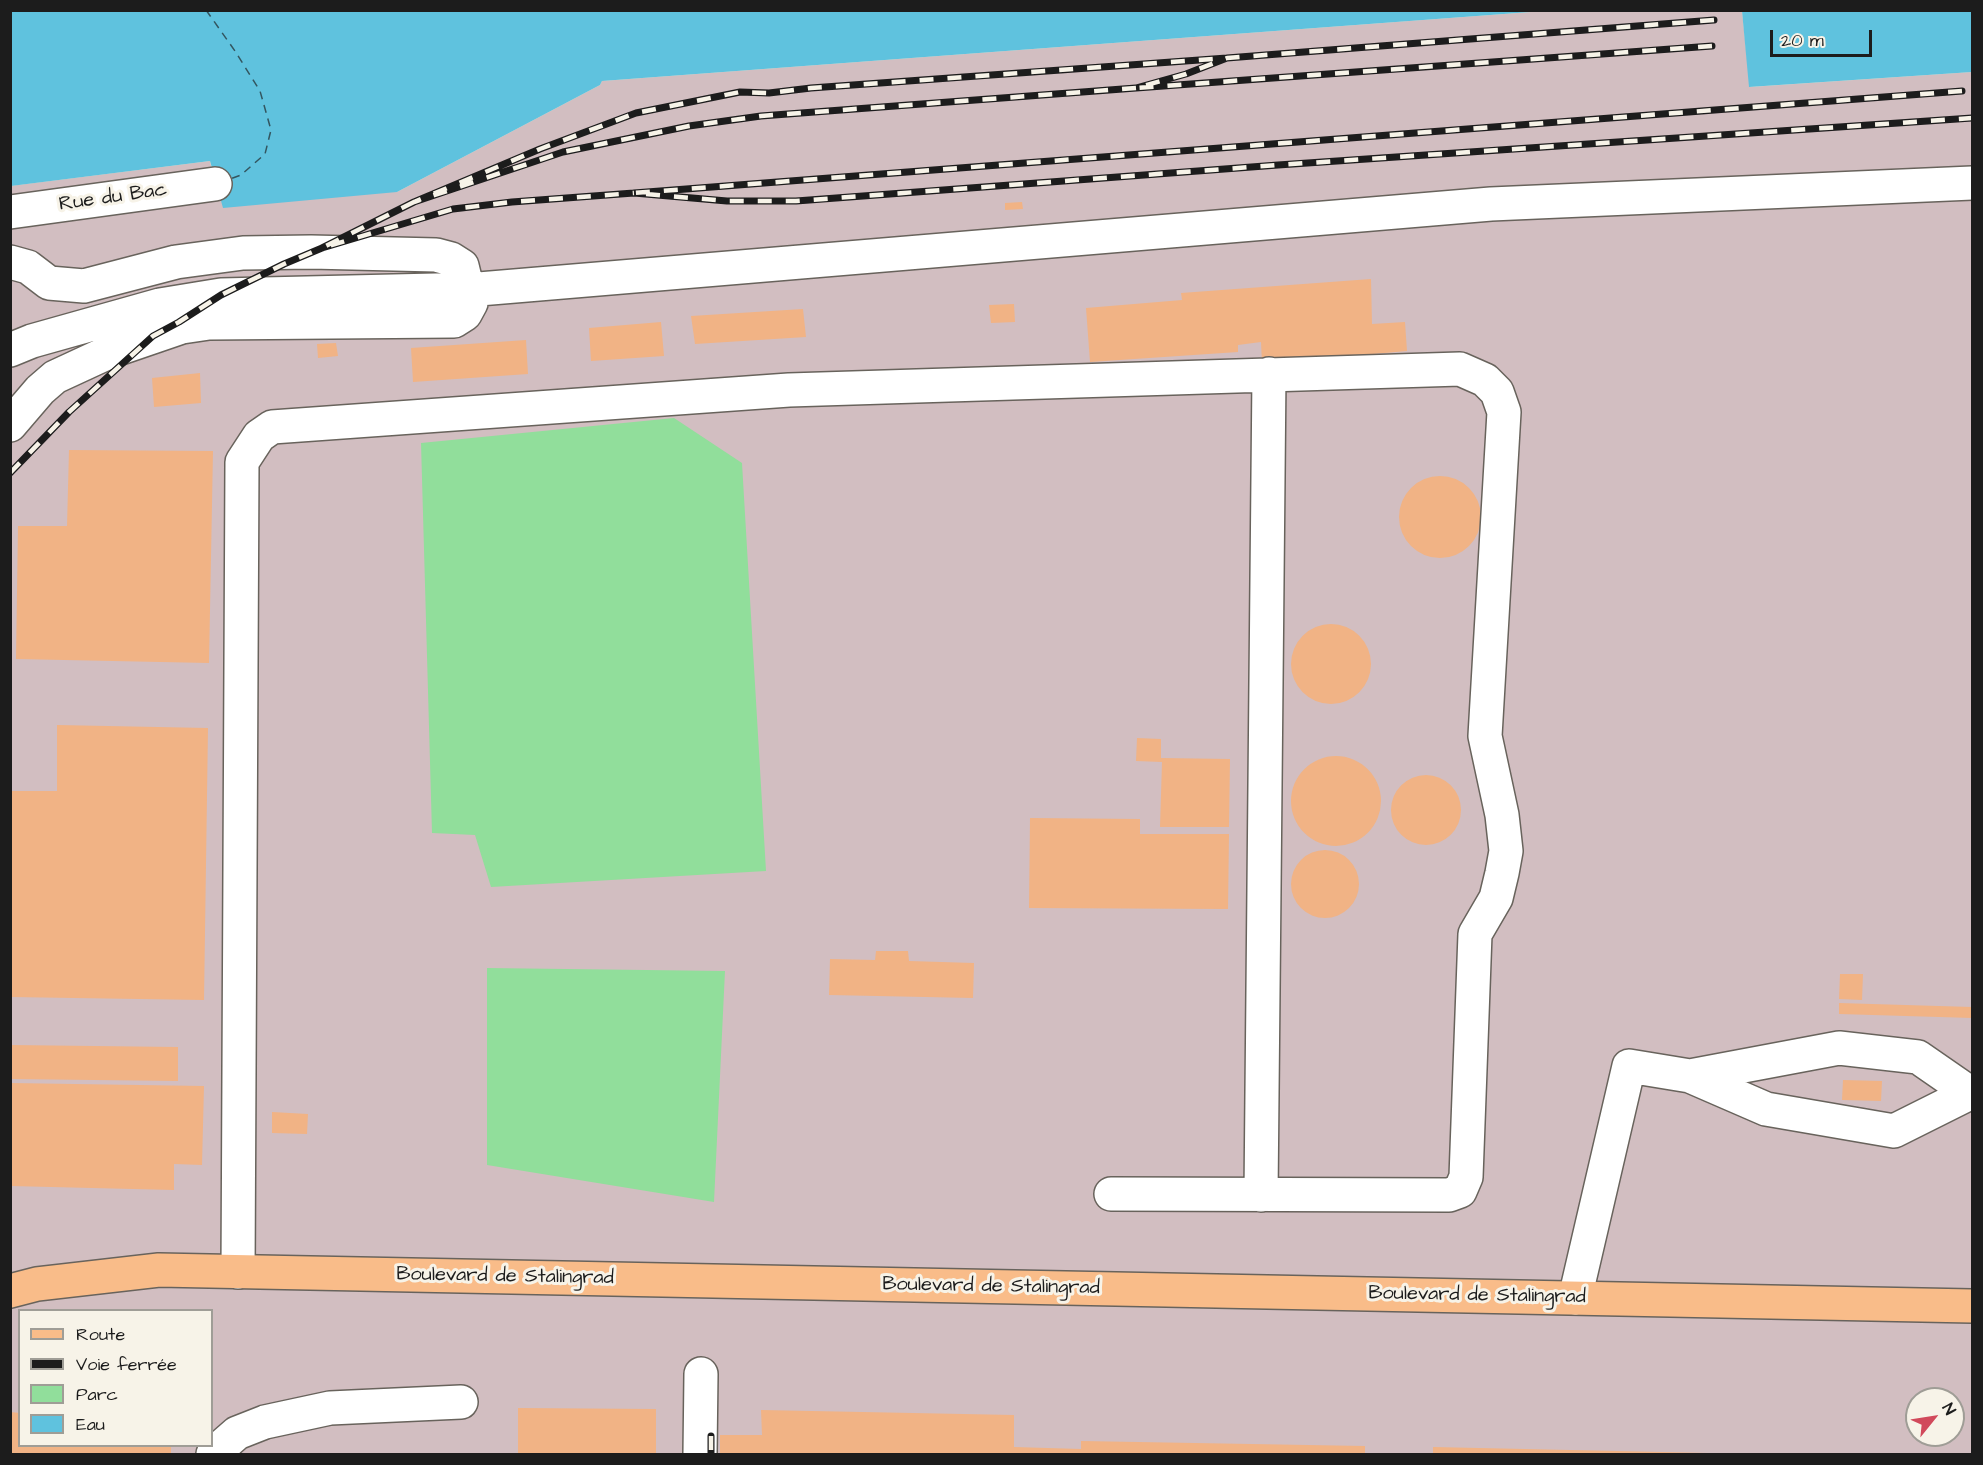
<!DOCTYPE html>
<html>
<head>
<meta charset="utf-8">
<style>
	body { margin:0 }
	#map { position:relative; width:1983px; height:1465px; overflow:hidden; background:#f4e8d2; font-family:"Architects Daughter",sans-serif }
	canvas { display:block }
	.frame { position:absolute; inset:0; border:12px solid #1c1c1c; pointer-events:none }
	.legend { position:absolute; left:18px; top:1309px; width:195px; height:138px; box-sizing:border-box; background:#f7f3e8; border:2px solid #9f9d96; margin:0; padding:8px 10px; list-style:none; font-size:18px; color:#1c1c1c }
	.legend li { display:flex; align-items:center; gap:12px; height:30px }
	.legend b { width:30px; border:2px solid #9f9d96 }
	.north { position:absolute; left:1905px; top:1387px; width:60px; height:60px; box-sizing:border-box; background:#f7f3e8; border:2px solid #9f9d96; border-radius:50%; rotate:60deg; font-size:16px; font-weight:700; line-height:24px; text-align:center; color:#1c1c1c }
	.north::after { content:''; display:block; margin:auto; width:21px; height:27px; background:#d1495b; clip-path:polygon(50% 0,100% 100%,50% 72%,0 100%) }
	.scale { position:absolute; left:1770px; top:30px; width:102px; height:27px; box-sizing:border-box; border:3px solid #1c1c1c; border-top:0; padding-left:8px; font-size:18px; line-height:21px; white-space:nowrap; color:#1c1c1c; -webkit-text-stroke:4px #f7f3e8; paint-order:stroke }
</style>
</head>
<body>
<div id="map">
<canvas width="1983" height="1465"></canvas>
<div class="frame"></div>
<ul class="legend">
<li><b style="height:8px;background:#f9bc89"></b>Route</li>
<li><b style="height:8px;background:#1c1c1c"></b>Voie ferrée</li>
<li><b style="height:16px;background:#91de9b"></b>Parc</li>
<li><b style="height:16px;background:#5fc2de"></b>Eau</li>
</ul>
<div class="north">N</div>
<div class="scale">20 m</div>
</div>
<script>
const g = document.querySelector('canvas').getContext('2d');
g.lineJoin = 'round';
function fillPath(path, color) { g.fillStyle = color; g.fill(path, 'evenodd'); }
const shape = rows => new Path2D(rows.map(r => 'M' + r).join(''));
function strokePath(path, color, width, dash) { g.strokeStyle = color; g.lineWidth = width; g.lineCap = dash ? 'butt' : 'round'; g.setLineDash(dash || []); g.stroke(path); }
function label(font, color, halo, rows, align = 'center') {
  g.font = font + ' "Architects Daughter",sans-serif'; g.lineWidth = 6; g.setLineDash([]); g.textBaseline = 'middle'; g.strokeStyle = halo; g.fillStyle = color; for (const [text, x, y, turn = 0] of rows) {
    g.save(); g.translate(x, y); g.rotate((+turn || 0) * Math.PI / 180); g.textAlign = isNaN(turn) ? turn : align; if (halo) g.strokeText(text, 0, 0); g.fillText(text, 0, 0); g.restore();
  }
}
fillPath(shape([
	[1544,11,1742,11,1750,87,1972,72,1972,1454,11,1454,10,186,210,161,215,184,397,192,600,85,602,81],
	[20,1310,212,1310,212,1446,20,1446],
	[1917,1399,1953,1399,1953,1435,1917,1435]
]), '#d2bec1');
fillPath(shape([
	[674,418,742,463,766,871,491,887,475,835,432,833,421,443],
	[487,968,725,971,714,1202,487,1165]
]), '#91de9b');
fillPath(shape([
	[10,11,1544,11,602,81,600,85,397,192,223,208,210,161,11,186],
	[1742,11,1972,11,1972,72,1749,87]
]), '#5fc2de');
strokePath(shape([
	[206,10,235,51,260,91,271,130,265,154,241,175,230,179]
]), '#335660', 1.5, [8, 6]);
fillPath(shape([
	[1022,202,1023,209,1005,210,1005,203],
	[1371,279,1372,324,1405,322,1407,351,1262,364,1261,342,1238,345,1238,352,1090,362,1086,308,1182,300,1181,293],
	[1014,304,1015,322,991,323,989,305],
	[803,309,806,337,695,344,691,316],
	[661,322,664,356,591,361,589,328],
	[526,340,528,374,413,382,411,348],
	[336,343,338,356,318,358,317,344],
	[200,373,201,403,154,407,152,378],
	[69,450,213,451,209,663,16,659,18,526,67,526],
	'1399 517a41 41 0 1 1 82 0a41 41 0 1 1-82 0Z',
	'1291 664a40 40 0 1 1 80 0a40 40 0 1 1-80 0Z',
	[57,725,208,728,204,1000,10,997,10,791,57,791],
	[1137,738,1161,739,1161,758,1230,759,1229,827,1160,827,1162,762,1136,761],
	'1291 801a45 45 0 1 1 90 0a45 45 0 1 1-90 0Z',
	'1391 810a35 35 0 1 1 70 0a35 35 0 1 1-70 0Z',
	[1030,818,1140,819,1140,834,1229,834,1228,909,1029,908],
	'1291 884a34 34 0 1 1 68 0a34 34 0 1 1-68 0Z',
	[876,951,908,951,909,961,974,963,973,998,829,995,830,959,875,960],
	[1840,974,1863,974,1862,1000,1839,999],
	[1839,1003,1972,1007,1972,1018,1839,1014],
	[10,1045,178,1047,178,1081,10,1079],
	[1843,1080,1882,1081,1881,1101,1842,1100],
	[10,1083,204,1086,202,1165,174,1164,174,1190,10,1186],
	[272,1112,308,1114,307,1134,272,1133],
	[518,1408,656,1409,656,1454,518,1454],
	[761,1410,1014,1415,1014,1447,1081,1449,1081,1441,1365,1446,1365,1454,720,1454,720,1435,762,1435],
	[10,1412,20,1413,20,1446,171,1446,171,1454,10,1454],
	[1433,1447,1708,1453,1708,1454,1433,1454]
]), '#f1b385');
const minor = shape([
	[10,212,215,184],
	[10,262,28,267,49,283,84,286,176,262,243,253,311,252,436,255,451,259,462,266,471,303,465,314,454,321,209,323,182,327,109,352,55,377,40,390,10,425],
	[10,350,32,341,160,305,221,295,479,289,1491,204,1972,183],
	[1261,1195,1269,374],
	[238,1272,242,462,259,436,272,427,789,390,1460,369,1485,380,1497,392,1504,412,1485,736,1502,815,1506,851,1502,873,1496,898,1475,934,1466,1177,1460,1191,1449,1195,1111,1194],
	[1575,1298,1629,1066,1690,1076,1766,1109,1894,1131,1970,1093,1918,1057,1839,1048,1690,1076],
	[213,1454,237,1433,265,1422,330,1408,461,1402],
	[700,1454,701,1374]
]);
const major = shape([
	[10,1291,37,1284,159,1270,1972,1306]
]);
strokePath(minor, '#68635c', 36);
strokePath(major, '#68635c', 36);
strokePath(minor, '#fff', 33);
strokePath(major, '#f9bc89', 33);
const rail = shape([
	[1712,46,1136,88,1186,74,1227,58,1714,20],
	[1136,88,761,116,689,126,563,152,414,202,540,149,636,113,740,92,769,93,811,88,1227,58],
	[1962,91,634,193,727,201,796,201,1278,165,1972,118],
	[414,202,322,248,453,209,512,202,634,193],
	[10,473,69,412,153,336,179,322,221,295,284,264,322,248],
	[711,1436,711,1454]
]);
strokePath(rail, '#1c1c1c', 7);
strokePath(rail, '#f7f3e8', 4.5, [14]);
label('20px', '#1c1c1c', '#f7f3e8', [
	["Rue du Bac",113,198,-8],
	["Boulevard de Stalingrad",505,1277,1],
	["Boulevard de Stalingrad",991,1287,1],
	["Boulevard de Stalingrad",1477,1296,1]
]);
</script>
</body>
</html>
